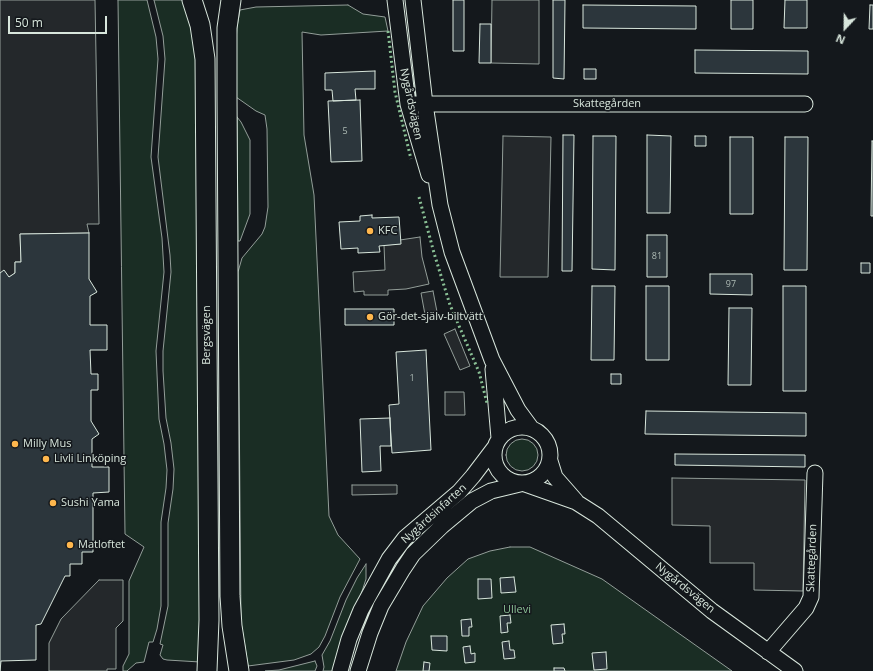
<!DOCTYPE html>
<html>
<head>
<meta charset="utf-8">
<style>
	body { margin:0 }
	#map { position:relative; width:873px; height:671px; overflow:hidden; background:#14181c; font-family:"Open Sans",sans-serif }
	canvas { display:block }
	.north { position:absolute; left:825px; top:8px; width:40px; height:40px; -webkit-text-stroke:3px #14181c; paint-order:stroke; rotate:202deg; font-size:11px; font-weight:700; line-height:16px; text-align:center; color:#d8e6dc }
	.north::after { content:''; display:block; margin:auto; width:14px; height:18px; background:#d8e6dc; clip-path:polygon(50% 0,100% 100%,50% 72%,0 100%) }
	.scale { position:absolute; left:8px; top:16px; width:99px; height:18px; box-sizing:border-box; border:2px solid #d8e6dc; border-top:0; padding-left:5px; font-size:12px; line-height:14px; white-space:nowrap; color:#d8e6dc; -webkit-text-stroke:3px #14181c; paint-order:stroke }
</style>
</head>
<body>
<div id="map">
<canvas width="873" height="671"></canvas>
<div class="north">N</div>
<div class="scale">50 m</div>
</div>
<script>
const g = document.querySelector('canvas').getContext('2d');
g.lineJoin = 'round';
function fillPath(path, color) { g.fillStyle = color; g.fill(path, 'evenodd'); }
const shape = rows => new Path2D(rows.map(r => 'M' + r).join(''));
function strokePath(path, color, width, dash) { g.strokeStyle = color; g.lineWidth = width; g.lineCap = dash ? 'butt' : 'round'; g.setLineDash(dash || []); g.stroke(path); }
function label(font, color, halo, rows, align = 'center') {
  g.font = font + ' "Open Sans",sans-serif'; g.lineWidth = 3; g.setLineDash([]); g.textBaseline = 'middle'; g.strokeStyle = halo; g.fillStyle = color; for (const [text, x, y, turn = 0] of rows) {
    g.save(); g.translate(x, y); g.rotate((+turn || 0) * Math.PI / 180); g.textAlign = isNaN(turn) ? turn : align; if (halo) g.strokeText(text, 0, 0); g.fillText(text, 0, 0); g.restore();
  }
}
const green = shape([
	[118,0,147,0,156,37,158,59,151,157,162,238,164,272,156,351,159,419,164,444,167,470,166,488,161,522,161,606,157,629,153,642,149,642,144,662,136,663,127,671,123,671,123,666,129,654,129,581,144,547,125,534,118,0],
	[154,0,182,0,189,16,197,65,200,662,167,660,163,659,160,655,163,645,160,644,168,606,168,523,173,489,174,469,171,443,166,418,163,371,163,351,171,272,170,255,158,157,165,59,163,36,154,0],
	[348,5,363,14,385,17,388,31,321,35,302,32,304,135,314,195,329,516,338,535,360,559,340,597,325,636,319,647,311,654,294,660,248,666,241,622,238,272,242,258,262,234,265,227,268,207,267,129,265,115,256,111,236,97,233,86,237,27,240,10,256,7,348,5],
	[237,117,241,122,250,140,250,214,240,241,238,241,237,117],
	'506 455a16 16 0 1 1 32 0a16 16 0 1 1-32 0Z',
	[510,547,530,547,602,579,732,671,396,671,406,642,423,606,447,578,468,559,490,551,510,547],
	[366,564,366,579,336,671,323,671,324,667,322,655,330,641,346,600,357,578,366,564],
	[315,661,317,666,315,671,265,671,279,670,315,661]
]);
fillPath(green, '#1a2d24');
strokePath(green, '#939e99', 1);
const parking = shape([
	[0,0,95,0,99,224,87,224,89,233,20,234,21,262,15,262,15,273,9,277,0,273,0,0],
	[492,0,539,0,539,64,491,63,492,0],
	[503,136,551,137,548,277,500,277,503,136],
	[420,237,422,257,429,284,406,289,388,290,388,295,364,295,364,291,354,292,353,272,385,270,384,245,400,244,400,240,420,237],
	[433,291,438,317,426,320,421,293,433,291],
	[455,329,470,366,460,370,444,334,455,329],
	[445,392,464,392,465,415,445,415,445,392],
	[672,478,805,480,803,591,754,590,754,563,710,563,710,526,672,525,672,478],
	[352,485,397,485,397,494,352,495,352,485],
	[99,580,123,580,123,621,116,628,116,669,107,669,107,671,49,671,49,643,61,619,99,580]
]);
fillPath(parking, '#24282b');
strokePath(parking, '#939e99', 1);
const building = shape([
	[453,0,464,0,464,51,453,51,453,0],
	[553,0,565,0,564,79,553,78,553,0],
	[731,0,753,0,753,29,731,29,731,0],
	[785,0,807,0,807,28,784,28,785,0],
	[583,5,696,6,696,29,583,28,583,5],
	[870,5,873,5,873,29,869,29,870,5],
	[480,24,491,24,491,63,479,63,480,24],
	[695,50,808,51,808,74,695,73,695,50],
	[584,69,596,69,596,79,584,79,584,69],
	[375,71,375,89,355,89,356,100,333,101,332,90,325,90,325,73,375,71],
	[360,100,362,161,331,162,328,101,360,100],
	[563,135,574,135,572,271,562,271,563,135],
	[647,135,671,136,670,213,647,213,647,135],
	[593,136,616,136,615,270,592,269,593,136],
	[695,136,706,136,706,146,695,146,695,136],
	[730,137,753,137,753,214,730,214,730,137],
	[785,137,808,137,807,270,784,270,785,137],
	[872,141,873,141,873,216,871,216,872,141],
	[372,215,372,218,399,217,401,244,379,246,380,252,358,253,358,248,341,249,339,222,360,221,360,216,372,215],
	[89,233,89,279,97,292,90,296,90,325,107,325,107,350,90,350,91,374,98,374,98,390,91,390,91,421,99,434,92,439,92,467,109,467,109,492,93,493,93,552,82,552,82,564,70,564,70,576,65,576,41,624,36,625,36,660,1,661,0,671,0,273,4,270,9,277,15,273,15,262,21,262,20,234,89,233],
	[647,235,667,235,667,277,647,277,647,235],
	[861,263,870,263,870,273,861,273,861,263],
	[710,274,752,274,752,295,710,294,710,274],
	[592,286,615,286,614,360,591,360,592,286],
	[646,286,669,286,669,360,646,360,646,286],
	[783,286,806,286,806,391,783,391,783,286],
	[729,308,752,308,751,385,728,385,729,308],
	[345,309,394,309,394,325,345,325,345,309],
	[426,350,431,450,392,453,389,405,399,404,396,352,426,350],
	[611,374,621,374,621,384,611,384,611,374],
	[646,411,806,413,806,436,645,434,646,411],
	[390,418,391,446,380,446,381,471,362,472,360,419,390,418],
	[675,454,805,455,805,467,675,465,675,454],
	[514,577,516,592,501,593,500,578,514,577],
	[478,579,491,579,492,598,478,599,478,579],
	[510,615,511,623,507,623,508,632,501,633,500,616,510,615],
	[471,619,472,627,469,627,469,636,462,636,461,620,471,619],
	[564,624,565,634,562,634,563,643,553,644,551,625,564,624],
	[431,636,447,636,447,651,432,650,431,636],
	[509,641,510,650,514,650,515,658,504,659,502,642,509,641],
	[470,646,471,654,475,653,475,662,465,663,463,647,470,646],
	[606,652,607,669,594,670,592,653,606,652],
	[424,662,430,663,429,671,423,671,424,662],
	[554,668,564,668,565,671,554,671,554,668]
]);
fillPath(building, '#2c363c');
strokePath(building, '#d8e6dc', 1);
const minor = shape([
	[395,0,408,104,429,175],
	[413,0,425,104,440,205,452,252,492,360,518,410,532,429],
	[408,104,805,104],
	[493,369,499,438],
	'494 455a28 28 0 1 1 56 0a28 28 0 1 1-56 0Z',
	[550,461,555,477,576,501],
	[525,484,576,502,598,516,712,611,795,671],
	[768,652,806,608,811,597,815,473],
	[340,671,349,639,361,610,389,559,405,538,459,492,473,476,495,447],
	[358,671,370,633,381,606,403,569,413,554,442,526,472,501,491,491,520,484]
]);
const major = shape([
	[192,0,200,25,205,59,209,620,207,671],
	[231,0,227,28,227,97,230,596,232,626,239,671]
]);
strokePath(minor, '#d8e6dc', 17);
strokePath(major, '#d8e6dc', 21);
strokePath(minor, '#14181c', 15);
strokePath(major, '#14181c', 19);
strokePath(shape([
	[388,31,395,92,411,159],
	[419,197,434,253,450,305,479,372,487,403]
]), '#8ac095', 3, [2, 3]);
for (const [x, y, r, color] of [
	[370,231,4,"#ffb74d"],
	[370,317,4,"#ffb74d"],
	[15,444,4,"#ffb74d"],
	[46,459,4,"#ffb74d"],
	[53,503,4,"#ffb74d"],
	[70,545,4,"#ffb74d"]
]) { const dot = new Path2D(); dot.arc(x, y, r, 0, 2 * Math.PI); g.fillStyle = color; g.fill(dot); strokePath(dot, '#14181c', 1.5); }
label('9px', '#adbab4', null, [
	["5",345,131],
	["81",657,256],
	["97",731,284],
	["1",412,378]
]);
label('11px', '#d8e6dc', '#14181c', [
	["Nygårdsvägen",411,104,78],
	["Skattegården",607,104],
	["Bergsvägen",207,335,-90],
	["Nygårdsinfarten",434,514,-42],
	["Skattegården",812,558,-88],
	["Nygårdsvägen",685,588,39]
]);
label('11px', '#d8e6dc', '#14181c', [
	["KFC",378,231],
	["Gör-det-själv-biltvätt",378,317],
	["Milly Mus",23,444],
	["Livli Linköping",54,459],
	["Sushi Yama",61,503],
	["Matloftet",78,545]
], 'left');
label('11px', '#8ac095', '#14181c', [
	["Ullevi",517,610]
]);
</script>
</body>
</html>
